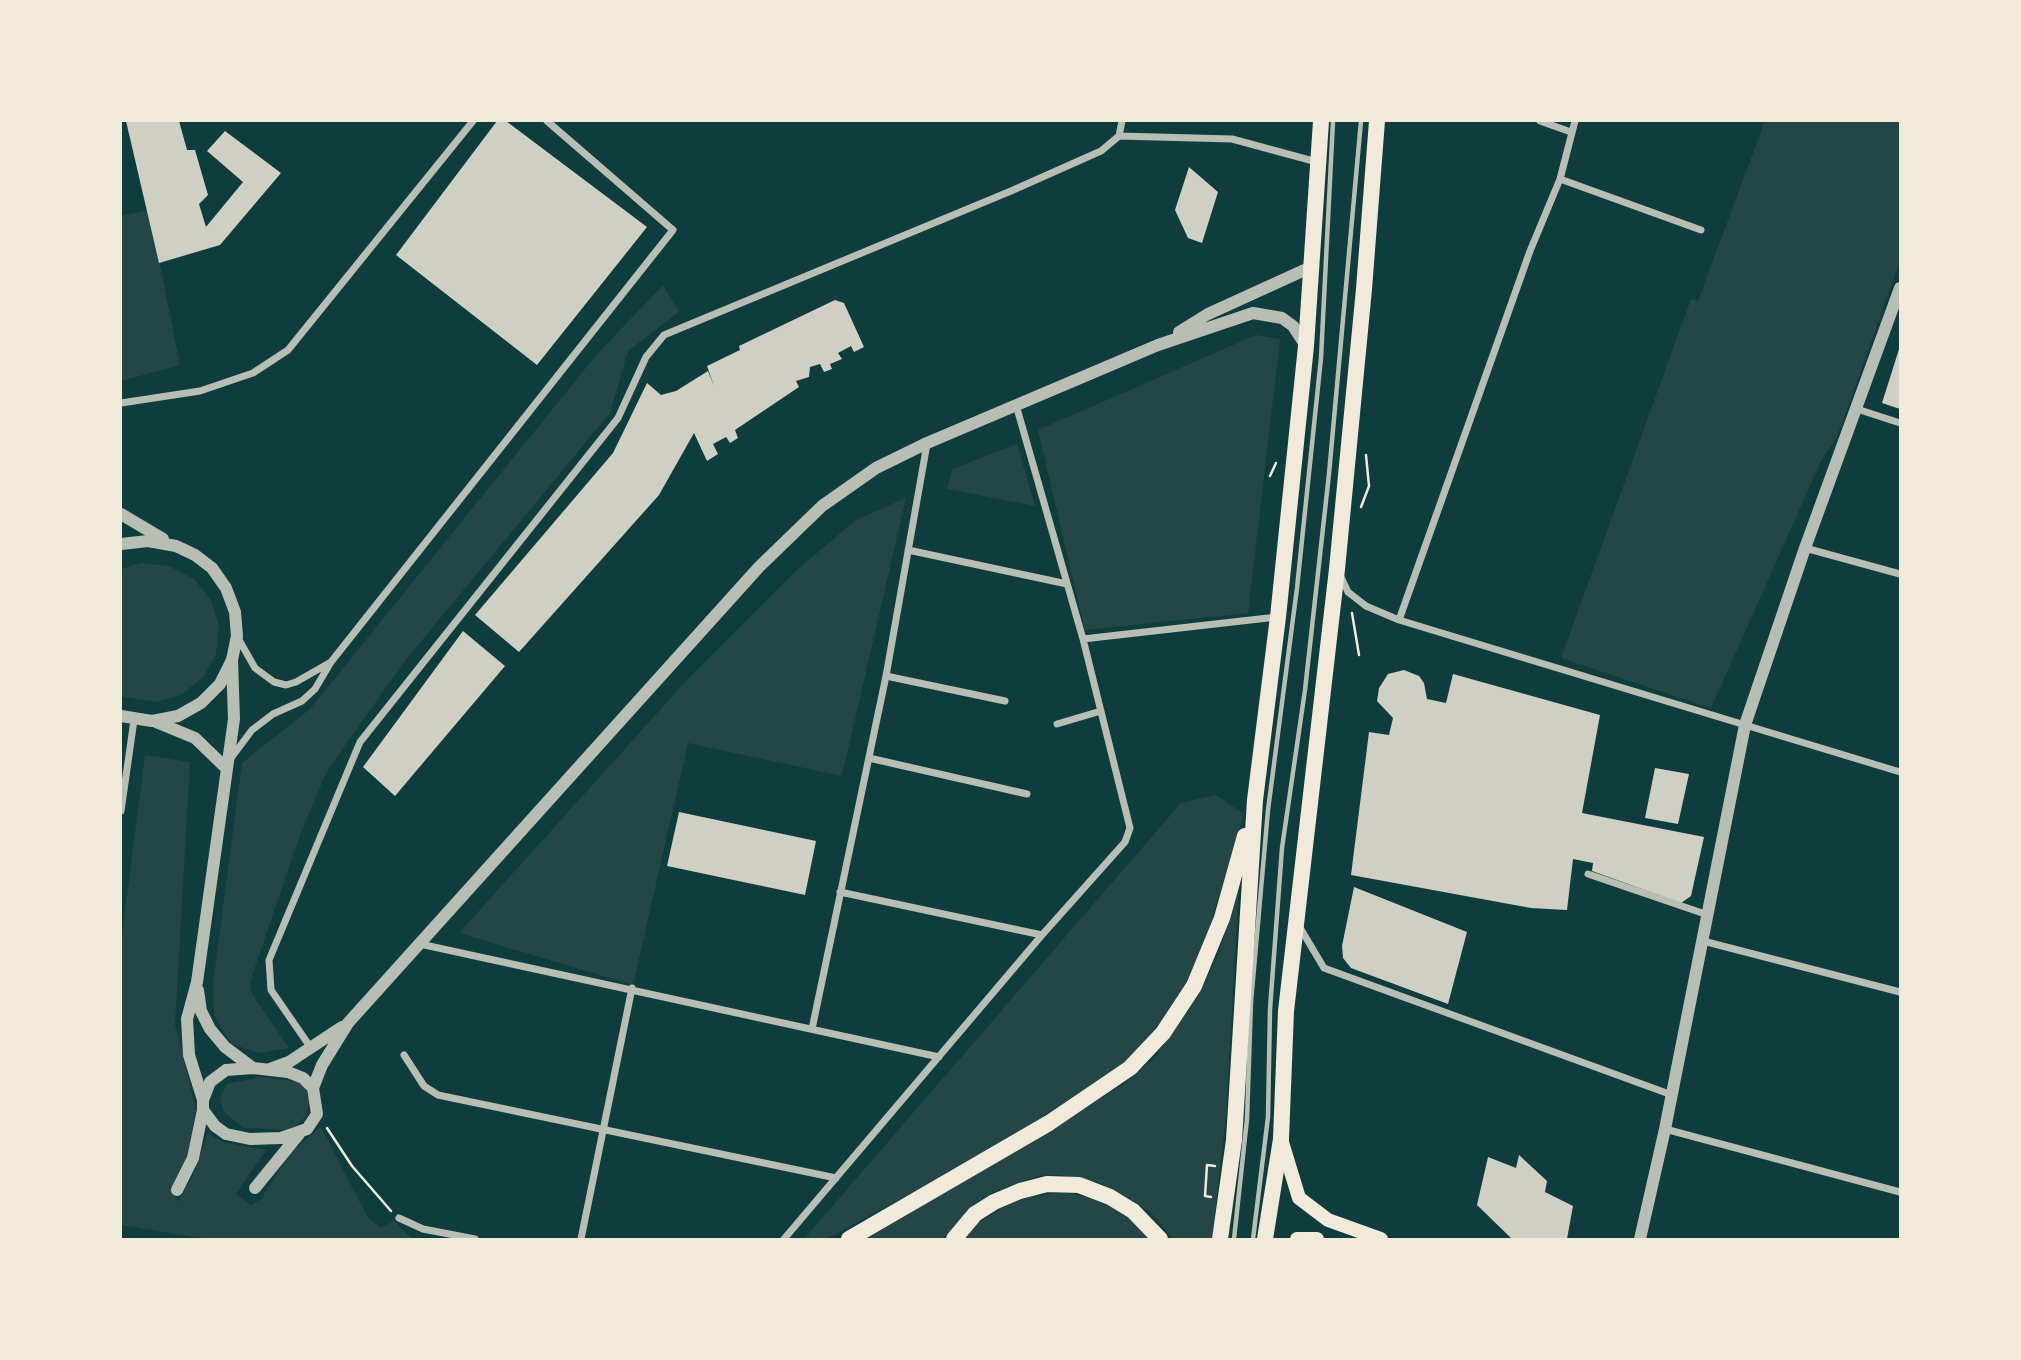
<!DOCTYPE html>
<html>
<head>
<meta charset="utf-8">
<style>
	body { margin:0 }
	#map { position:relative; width:2021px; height:1360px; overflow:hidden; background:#0f3d3e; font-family:"Roboto Condensed",sans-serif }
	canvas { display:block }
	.frame { position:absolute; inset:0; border:122px solid #f1e9da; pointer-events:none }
</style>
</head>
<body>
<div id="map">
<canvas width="2021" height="1360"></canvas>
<div class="frame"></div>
</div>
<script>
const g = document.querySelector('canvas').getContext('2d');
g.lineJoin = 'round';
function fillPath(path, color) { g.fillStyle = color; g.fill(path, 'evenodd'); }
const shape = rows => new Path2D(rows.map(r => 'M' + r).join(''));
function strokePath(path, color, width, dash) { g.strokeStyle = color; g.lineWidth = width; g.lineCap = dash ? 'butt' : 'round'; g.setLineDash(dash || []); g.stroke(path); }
fillPath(shape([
	[1765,121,1900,122,1900,261,1837,437,1821,461,1711,708,1561,658,1691,299,1698,301],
	[149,210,180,365,121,381,121,216],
	[663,285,679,312,628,351,610,413,404,662,327,771,301,832,250,982,252,994,289,1048,260,1053,231,1044,214,1015,213,983,242,763,310,709,598,353],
	[1256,335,1280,339,1248,613,1085,630,1038,430],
	[1017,444,1035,506,947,489,952,469],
	[906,498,842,776,688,743,633,985,459,933,687,680,796,571,856,520],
	[141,563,169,566,194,579,211,600,219,626,216,654,203,677,181,695,155,702,121,696,121,569],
	[145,755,190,762,175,1024,196,1110,188,1154,172,1188,178,1202,193,1176,208,1133,222,1142,266,1150,236,1194,251,1205,261,1199,291,1152,321,1127,368,1218,381,1228,394,1221,412,1239,207,1239,121,1225,121,943],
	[1216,795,1244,814,1197,969,1170,1010,1131,1058,1091,1090,985,1154,826,1239,804,1239,1181,803],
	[1239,885,1226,1114,1212,1239,1173,1239,1152,1214,1129,1198,1097,1182,1058,1175,1038,1176,993,1192,975,1203,943,1239,866,1239,1126,1083,1155,1057,1198,996,1218,955],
	[260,1077,298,1082,306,1090,309,1102,306,1116,297,1125,286,1130,244,1128,224,1112,220,1098,227,1084],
	[1061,1192,1088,1197,1115,1209,1140,1226,1151,1239,964,1239,977,1224,1002,1208,1026,1198]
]), '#244646');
fillPath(shape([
	[126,121,179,121,187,150,195,150,208,195,199,204,206,227,243,182,207,151,225,131,281,173,220,245,159,263],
	[497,121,506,121,647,227,537,365,396,255],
	[1189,167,1218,192,1202,243,1188,238,1175,210],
	[835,300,844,303,864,347,854,352,851,346,838,353,842,359,830,364,832,369,824,372,820,364,810,367,809,377,796,381,799,387,735,430,738,438,730,443,726,437,713,444,718,454,707,461,694,433,659,495,519,652,475,615,613,453,647,383,661,395,676,391,708,371,714,386,707,366,740,350,739,346],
	[1900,346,1900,409,1882,403],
	[463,631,505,666,395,796,363,767],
	[1404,670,1419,676,1424,683,1427,699,1446,703,1453,674,1600,715,1582,813,1704,837,1691,896,1681,903,1592,871,1593,863,1573,859,1567,910,1531,908,1351,875,1369,732,1389,735,1393,718,1377,701,1379,688,1388,674],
	[1655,768,1689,774,1678,824,1645,818],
	[679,812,816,841,805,895,667,866],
	[1354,887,1467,932,1448,1004,1351,968,1343,958,1342,946],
	[1519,1155,1547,1181,1545,1192,1573,1206,1567,1239,1512,1239,1477,1205,1488,1157,1516,1168]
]), '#cfcfc3');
strokePath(shape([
	[1270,476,1276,463],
	[1361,507,1369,486,1366,455],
	[1352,613,1359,655],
	[327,1128,352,1166,391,1211],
	[1211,1197,1205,1196,1207,1165,1215,1166]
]), '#f1e9da', 2.5);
strokePath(shape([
	[1234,1239,1247,1119,1251,1002,1268,810,1297,588,1321,358,1333,121],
	[1253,1239,1268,1117,1270,1009,1282,848,1305,690,1329,474,1361,121]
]), '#b8beb3', 4.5);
strokePath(shape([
	[1540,121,1571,132],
	[1119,136,1122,121],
	[1560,179,1701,230],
	[121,403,200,391,253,373,288,350,473,121],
	[1857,409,1900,423],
	[1805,548,1900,574],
	[908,550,1067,584],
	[1340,575,1348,592,1366,606,1399,620,1900,772],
	[1399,620,1530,251,1560,179,1575,121],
	[238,638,255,668,274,682,286,685,296,682,331,662],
	[1083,639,1277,617],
	[886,676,1005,701],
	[1057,724,1101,711],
	[231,758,252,730,273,714,302,701,315,689,331,662,673,230,547,121],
	[869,758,1027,794],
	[121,811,134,720],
	[1588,874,1708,915],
	[840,892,1042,935],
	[1299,926,1324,968,1672,1095],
	[1703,941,1900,992],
	[420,944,939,1057],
	[812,1029,886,676,927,444],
	[311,1048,271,990,269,960,360,742,618,418,646,357,664,335,1011,191,1101,151,1119,136,1232,139,1317,162],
	[404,1055,424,1086,438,1095,836,1178],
	[1665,1129,1900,1192],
	[399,1218,423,1229,475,1239],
	[581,1239,632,988],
	[784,1239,1042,935,1125,842,1130,828,1083,639,1016,405]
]), '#b8beb3', 7);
strokePath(shape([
	[1179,332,1208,314,1309,268],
	[121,514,163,539],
	[121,544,148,541,176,546,195,555,212,568,226,588,235,612,237,636,232,660,220,684,201,703,178,716,152,721,121,716],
	[156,722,195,738,225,767],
	[198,990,201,1011,210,1029,225,1047,253,1068],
	[253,1068,288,1072,303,1078,313,1088,317,1114,307,1129,281,1138,250,1139,226,1134,215,1126,203,1110,203,1100,210,1082,226,1070,253,1068],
	[270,1069,289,1062,342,1027],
	[313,1088,322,1065,348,1023,759,567,822,506,876,468,927,443,1158,345,1253,313,1282,318,1293,326,1306,346],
	[203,1100,189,1055,187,1019,197,982,234,719,232,660],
	[255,1188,299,1134],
	[177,1190,193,1158,203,1110],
	[1640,1239,1665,1129,1745,725,1805,548,1900,288]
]), '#b8beb3', 12);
strokePath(shape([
	[1281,1139,1299,1198,1328,1220,1381,1239],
	[1297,1239,1317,1239]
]), '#f1e9da', 14);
strokePath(shape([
	[849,1239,1049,1123,1130,1068,1163,1033,1194,986,1222,918,1245,836],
	[954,1239,975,1214,994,1202,1020,1191,1047,1184,1079,1185,1110,1197,1133,1211,1160,1239],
	[1220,1239,1234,1140,1255,800,1278,617,1306,346,1321,121],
	[1265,1239,1281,1139,1286,1011,1337,569,1364,289,1377,121]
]), '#f1e9da', 16);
</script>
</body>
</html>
